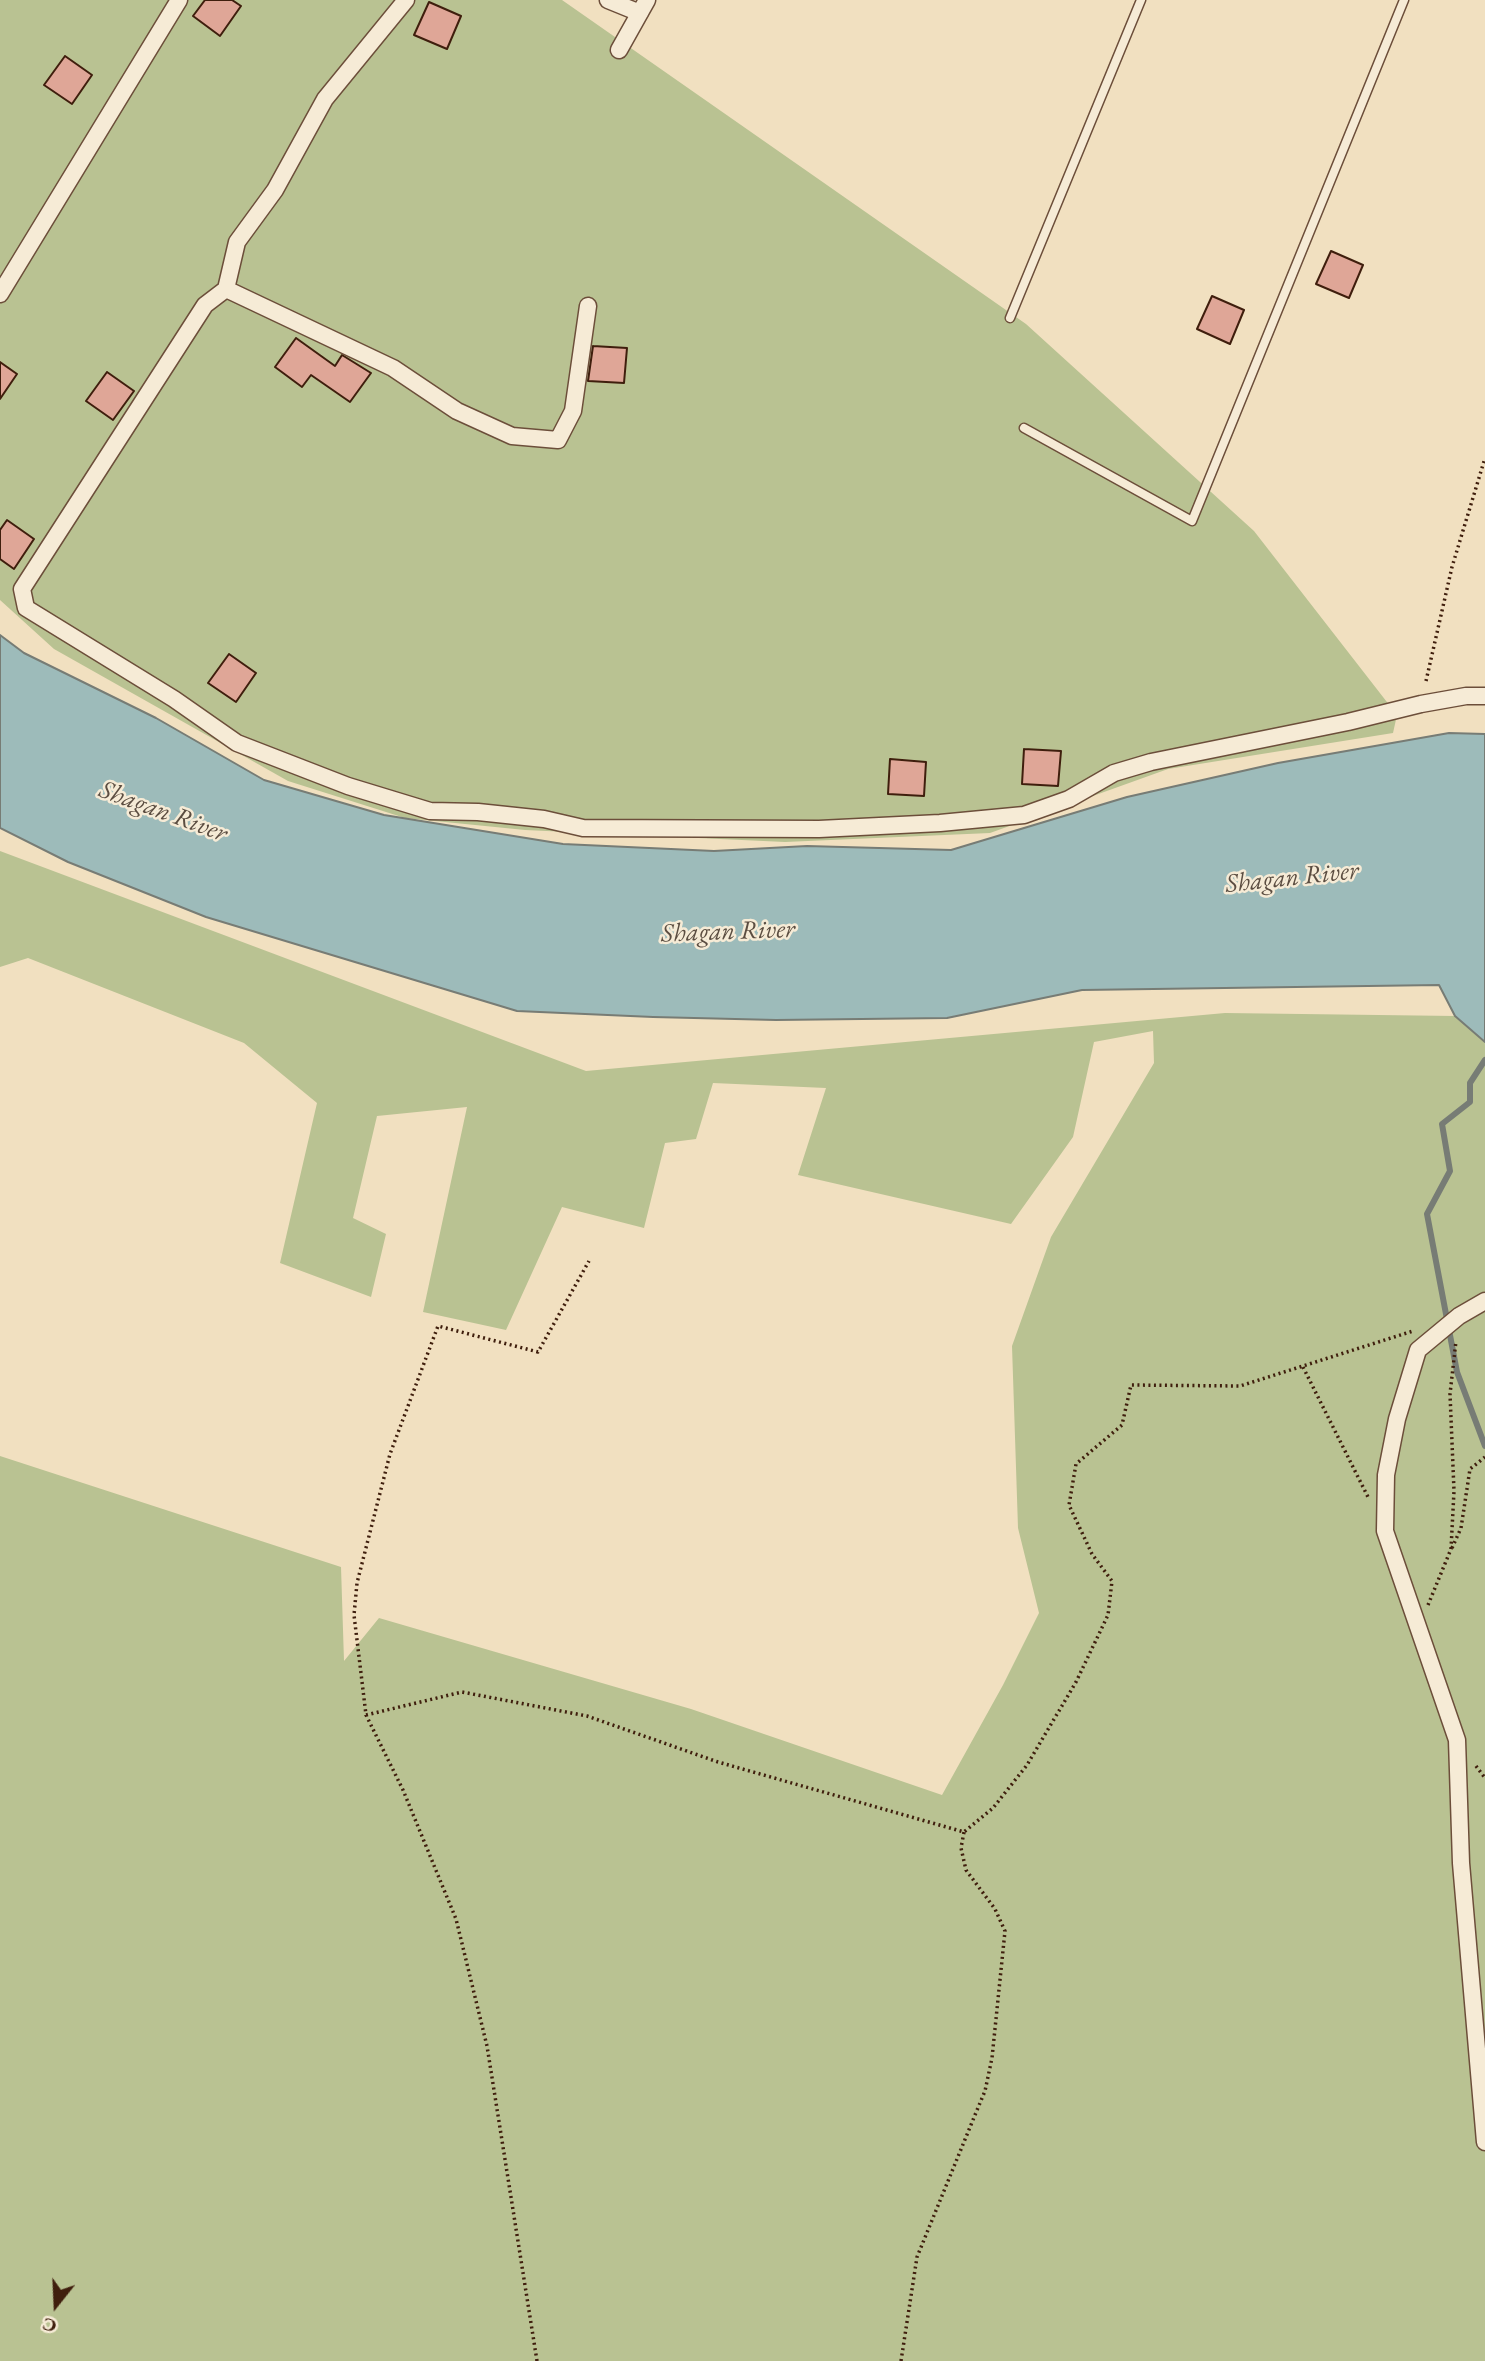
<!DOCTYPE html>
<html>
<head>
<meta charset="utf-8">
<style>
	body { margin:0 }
	#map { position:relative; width:1485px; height:2361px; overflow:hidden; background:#f1e0c0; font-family:"EB Garamond",serif }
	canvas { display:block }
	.north { position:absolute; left:21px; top:2270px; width:70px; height:70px; -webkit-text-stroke:5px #f6ebd6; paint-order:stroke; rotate:198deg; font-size:19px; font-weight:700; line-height:28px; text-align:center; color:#3f1e0d }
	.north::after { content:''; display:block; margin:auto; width:24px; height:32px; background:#3f1e0d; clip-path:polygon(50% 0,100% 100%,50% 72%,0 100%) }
</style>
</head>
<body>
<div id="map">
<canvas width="1485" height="2361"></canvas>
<div class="north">С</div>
</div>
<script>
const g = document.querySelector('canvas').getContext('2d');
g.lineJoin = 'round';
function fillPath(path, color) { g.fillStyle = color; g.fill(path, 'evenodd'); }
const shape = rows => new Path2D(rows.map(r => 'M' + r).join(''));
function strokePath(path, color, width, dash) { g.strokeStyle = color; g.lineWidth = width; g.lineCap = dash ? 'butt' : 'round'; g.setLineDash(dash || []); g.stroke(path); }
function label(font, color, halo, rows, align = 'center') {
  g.font = font + ' "EB Garamond",serif'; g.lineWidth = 5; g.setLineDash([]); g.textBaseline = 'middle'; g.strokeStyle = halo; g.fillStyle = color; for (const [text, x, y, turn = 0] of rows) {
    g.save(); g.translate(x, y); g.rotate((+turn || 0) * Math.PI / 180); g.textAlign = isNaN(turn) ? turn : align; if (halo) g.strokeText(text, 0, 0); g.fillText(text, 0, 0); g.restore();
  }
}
fillPath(shape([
	[0,0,562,0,1026,324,1254,531,1397,715,1393,733,1168,769,990,833,785,842,525,830,405,818,288,781,54,649,0,600],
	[0,851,586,1071,1225,1013,1455,1016,1485,1042,1485,2361,0,2361,0,1456,341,1567,344,1661,379,1618,691,1709,942,1795,1003,1685,1039,1613,1018,1528,1012,1346,1051,1237,1154,1063,1153,1031,1094,1042,1073,1137,1011,1224,798,1175,826,1088,713,1083,696,1139,665,1143,644,1228,562,1207,506,1330,423,1312,467,1107,377,1116,353,1218,386,1234,371,1297,280,1263,317,1103,244,1043,28,958,0,967]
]), '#b9c292');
const water = shape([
	[0,635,24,653,156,718,264,780,384,815,563,844,714,851,807,846,951,850,1127,797,1278,763,1449,733,1485,734,1485,1042,1455,1016,1439,985,1082,990,947,1018,776,1020,653,1017,517,1011,206,917,68,862,0,828,0,635]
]);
fillPath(water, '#9dbbba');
strokePath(water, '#777c75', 2);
strokePath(shape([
	[1485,1060,1470,1083,1470,1102,1442,1124,1450,1171,1427,1214,1457,1372,1485,1446]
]), '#777c75', 6);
const building = shape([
	[205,0,232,0,241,6,220,36,193,16,205,0],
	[429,2,461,16,447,49,414,35,429,2],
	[65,56,92,75,72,104,44,85,65,56],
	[1331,251,1363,265,1349,298,1316,284,1331,251],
	[1212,296,1244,310,1230,344,1197,329,1212,296],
	[296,338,335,366,342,355,371,373,350,402,311,375,302,387,275,367,296,338],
	[593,346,627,348,624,383,588,381,593,346],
	[0,362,17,374,0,399,0,362],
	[107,372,134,391,113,420,86,401,107,372],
	[7,520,34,539,14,569,0,559,0,530,7,520],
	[229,654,256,673,236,702,208,683,229,654],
	[1024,749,1061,751,1058,786,1022,784,1024,749],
	[890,759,926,762,924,796,888,794,890,759]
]);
fillPath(building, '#dfa697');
strokePath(building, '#3f1e0d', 2);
const lane = shape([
	[1010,318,1141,0],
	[1024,428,1192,521,1404,0]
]);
const street = shape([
	[608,0,640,13],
	[619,50,647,0],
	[226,289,237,242,275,190,325,99,406,0],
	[0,294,179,0],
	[588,306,573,411,558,440,512,436,457,411,393,368,226,289,205,305,22,589,26,608,174,699,237,743,348,786,430,811,478,812,544,819,583,828,819,829,940,823,1024,815,1069,799,1114,773,1151,762,1348,722,1421,704,1466,696,1485,696],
	[1485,1301,1459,1316,1418,1350,1397,1419,1386,1475,1385,1531,1457,1740,1461,1863,1485,2142]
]);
strokePath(lane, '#6c4e3a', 11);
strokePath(street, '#6c4e3a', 19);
strokePath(shape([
	[1426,681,1452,567,1485,458],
	[1303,1367,1368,1497],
	[1452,1548,1461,1528,1470,1469,1485,1457],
	[1428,1605,1451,1549,1454,1491,1450,1394,1456,1341],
	[366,1715,462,1692,587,1716,718,1762,964,1832,993,1808,1027,1765,1076,1682,1108,1615,1112,1581,1092,1554,1069,1505,1076,1464,1122,1425,1131,1385,1240,1386,1413,1331],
	[1476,1766,1485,1778],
	[537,2361,487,2046,456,1919,403,1790,366,1715,354,1615,357,1583,390,1454,438,1326,538,1352,589,1261],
	[901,2361,917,2257,975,2115,985,2091,992,2058,1005,1931,995,1909,966,1870,961,1848,964,1832]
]), '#3f1e0d', 3.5, [2, 3.5]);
strokePath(lane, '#f6ebd6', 8);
strokePath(street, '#f6ebd6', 16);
label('italic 26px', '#5b4d41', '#f6ebd6', [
	["Shagan River",163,812,20],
	["Shagan River",1292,878,-6],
	["Shagan River",728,932,-2]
]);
</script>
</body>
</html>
